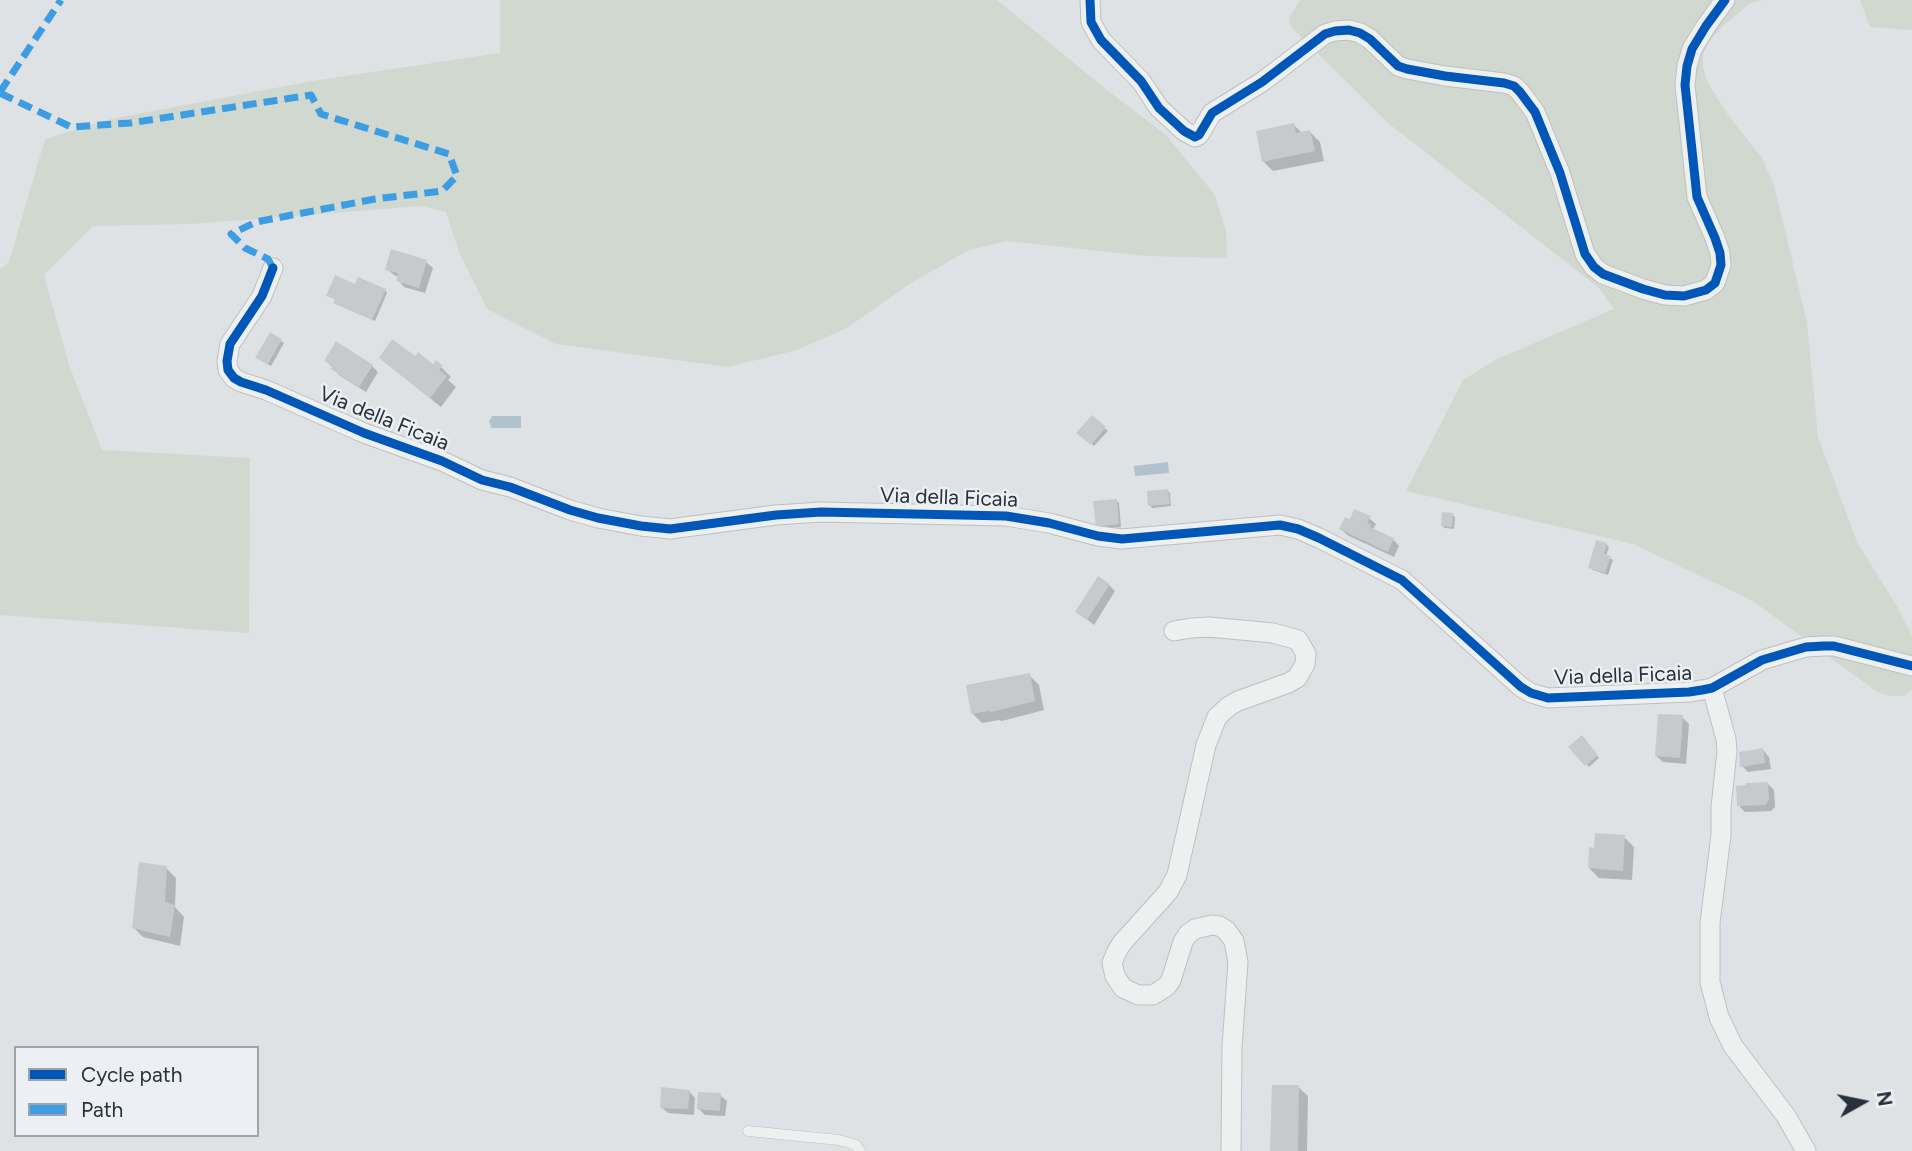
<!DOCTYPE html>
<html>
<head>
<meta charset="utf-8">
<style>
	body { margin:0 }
	#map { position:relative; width:1912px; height:1151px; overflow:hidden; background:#dfe2e4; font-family:Figtree,sans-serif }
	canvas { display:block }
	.legend { position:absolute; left:14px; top:1046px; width:245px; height:91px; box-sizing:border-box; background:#ecf0f4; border:2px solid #9ea4aa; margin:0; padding:9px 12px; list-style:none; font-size:21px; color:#28313b }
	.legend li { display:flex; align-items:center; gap:14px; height:35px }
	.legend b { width:35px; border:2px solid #9ea4aa }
	.north { position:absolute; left:1828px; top:1067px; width:70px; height:70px; -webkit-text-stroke:5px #ecf0f4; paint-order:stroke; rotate:81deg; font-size:19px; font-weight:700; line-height:28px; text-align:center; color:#28313b }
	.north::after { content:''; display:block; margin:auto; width:24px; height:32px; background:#28313b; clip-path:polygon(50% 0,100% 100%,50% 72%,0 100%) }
</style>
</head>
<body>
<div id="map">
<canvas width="1912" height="1151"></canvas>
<ul class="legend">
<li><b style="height:9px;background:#0057b8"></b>Cycle path</li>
<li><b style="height:9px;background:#3d9de2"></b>Path</li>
</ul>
<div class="north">N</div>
</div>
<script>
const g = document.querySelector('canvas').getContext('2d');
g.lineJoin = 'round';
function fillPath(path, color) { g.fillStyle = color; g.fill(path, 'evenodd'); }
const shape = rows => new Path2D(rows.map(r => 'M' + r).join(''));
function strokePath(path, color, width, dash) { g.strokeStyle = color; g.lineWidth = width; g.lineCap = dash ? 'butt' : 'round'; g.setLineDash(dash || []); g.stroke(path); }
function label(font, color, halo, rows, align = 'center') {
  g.font = font + ' Figtree,sans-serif'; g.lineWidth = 5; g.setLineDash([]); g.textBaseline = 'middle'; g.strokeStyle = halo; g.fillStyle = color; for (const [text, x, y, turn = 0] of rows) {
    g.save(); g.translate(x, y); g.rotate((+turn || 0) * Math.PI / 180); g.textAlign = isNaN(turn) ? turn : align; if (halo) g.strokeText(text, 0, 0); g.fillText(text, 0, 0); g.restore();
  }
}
fillPath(shape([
	[500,0,997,0,1107,90,1166,135,1215,195,1226,231,1227,258,1146,256,1006,241,969,250,911,283,847,328,797,350,728,367,556,344,487,309,459,252,446,212,422,206,190,224,93,226,44,275,69,365,102,450,250,458,249,633,0,615,0,269,9,262,45,139,111,119,312,81,500,53],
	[1300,0,1763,0,1749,4,1723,26,1710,41,1703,54,1703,67,1708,83,1726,112,1762,158,1774,185,1807,322,1818,437,1857,542,1898,608,1912,635,1912,690,1904,696,1889,696,1876,691,1753,601,1633,544,1406,491,1463,380,1495,360,1614,309,1599,288,1388,123,1291,27,1289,18],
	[1860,0,1912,0,1912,30,1870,27]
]), '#d1d8d0');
fillPath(shape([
	[492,416,521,416,521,428,491,428,489,420,491,419],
	[1168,462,1169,473,1135,476,1134,466]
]), '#afc2ce');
fillPath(shape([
	[1294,125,1303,134,1310,132,1320,142,1324,161,1273,171,1263,161],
	[426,262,433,268,425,293,404,287,398,280,399,277,394,275,387,269],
	[356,286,385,290,387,293,375,321,338,305,336,300,328,295],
	[271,335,284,343,271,366,260,360],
	[326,360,372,366,378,372,366,392,339,375],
	[433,366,441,367,451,377,448,380,456,387,441,407,391,367],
	[1092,417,1108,431,1094,446,1079,433],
	[1167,490,1170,493,1171,506,1152,508,1150,505],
	[1116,500,1119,503,1121,527,1100,529,1097,526],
	[1452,514,1455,517,1454,529,1445,528,1442,526],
	[1369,518,1376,524,1373,529,1393,539,1399,546,1394,557,1347,535,1341,529,1350,521],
	[1606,544,1609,547,1606,556,1613,560,1608,575,1593,570,1590,567],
	[1109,585,1115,591,1094,625,1077,612],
	[1029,675,1039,685,1044,710,1002,721,999,720,982,723,972,713],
	[1682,717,1689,724,1686,764,1663,762,1656,756],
	[1582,738,1599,758,1589,767,1571,747],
	[1763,750,1769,757,1771,769,1748,772,1742,766],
	[1768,784,1774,790,1775,807,1771,811,1745,812,1739,806],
	[1624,837,1634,847,1632,880,1599,878,1589,868,1596,849],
	[166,868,176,878,175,907,184,917,180,946,143,937,133,927],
	[1298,1087,1308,1096,1307,1151,1272,1151],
	[689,1091,695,1098,694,1115,668,1113,661,1107],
	[720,1095,727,1101,725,1116,705,1115,699,1109]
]), '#0003');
fillPath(shape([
	[1294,123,1296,133,1310,130,1315,151,1262,162,1256,131],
	[391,249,427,260,419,288,396,281,398,273,385,270],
	[335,275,355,284,358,277,386,289,372,320,333,303,335,299,326,296],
	[270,332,282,339,268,364,255,358],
	[392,339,415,356,418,352,433,364,436,360,443,366,439,370,447,376,430,398,379,358],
	[336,341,373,365,359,387,331,369,333,366,324,361],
	[1092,415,1106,427,1091,445,1076,433],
	[1168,489,1170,504,1148,506,1147,491],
	[1117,499,1119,524,1096,527,1093,501],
	[1354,509,1371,516,1367,523,1371,525,1370,527,1394,538,1388,552,1339,529,1345,517,1350,519],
	[1442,512,1453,513,1452,527,1441,526],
	[1596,540,1607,543,1604,554,1611,556,1605,573,1588,568],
	[1098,576,1110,584,1087,620,1075,612],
	[1030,673,1035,701,991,712,988,711,971,714,966,685],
	[1658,714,1683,715,1680,758,1655,756],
	[1582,735,1598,755,1585,766,1568,747],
	[1763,748,1765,763,1740,767,1739,752],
	[1768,782,1769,800,1765,805,1737,806,1736,786,1746,785,1746,783],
	[1595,833,1625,835,1623,871,1588,868,1589,847,1594,848],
	[139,862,167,866,165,902,175,905,170,937,132,928],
	[1272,1085,1299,1085,1298,1151,1270,1151],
	[661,1087,690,1090,688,1109,660,1108],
	[698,1092,721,1093,720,1111,697,1109]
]), '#c7cacc');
const lane = shape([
	[748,1131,839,1140,856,1145,860,1151]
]);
const street = shape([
	[1090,0,1091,22,1101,40,1141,81,1159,108,1184,131,1195,137,1199,135,1212,113,1262,82,1325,34,1335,31,1349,30,1360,33,1370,39,1398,66,1407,69,1445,76,1504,83,1514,86,1520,92,1535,112,1560,173,1585,254,1594,267,1603,274,1643,289,1665,295,1684,296,1706,290,1715,283,1721,265,1720,253,1715,238,1697,197,1685,85,1687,66,1692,49,1706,26,1725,0],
	[273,268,262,296,230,344,227,361,228,370,234,378,241,382,266,390,364,433,442,461,482,480,510,487,570,510,598,518,641,526,670,529,776,515,821,512,1006,516,1049,523,1098,536,1122,539,1280,525,1298,529,1319,538,1402,580,1521,687,1531,693,1548,698,1689,692,1702,690,1712,688,1762,660,1806,647,1824,646,1834,646,1912,666],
	[1174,631,1191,628,1209,627,1273,633,1298,640,1306,654,1305,664,1297,678,1288,683,1238,701,1229,706,1217,717,1206,745,1177,875,1168,892,1122,943,1117,951,1112,963,1115,976,1123,988,1138,995,1153,995,1167,986,1171,980,1183,942,1188,934,1195,929,1212,925,1219,926,1226,930,1234,941,1238,962,1232,1047,1231,1151],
	[1712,688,1726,739,1727,751,1721,807,1721,835,1710,923,1710,982,1719,1017,1733,1046,1786,1116,1806,1151]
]);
strokePath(lane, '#bdc0c2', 11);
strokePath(street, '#bdc0c2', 21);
strokePath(lane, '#eef0f0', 10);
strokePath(street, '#eef0f0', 19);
strokePath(shape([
	[0,92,61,0],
	[0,93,71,127,130,123,311,95,321,114,449,154,457,176,442,191,375,199,256,222,231,234,245,248,268,259,273,268]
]), '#3d9de2', 7, [14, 7]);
strokePath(shape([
	[1090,0,1091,22,1101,40,1141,81,1159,108,1184,131,1195,137,1199,135,1212,113,1262,82,1325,34,1335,31,1349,30,1360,33,1370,39,1398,66,1407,69,1445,76,1504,83,1514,86,1520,92,1535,112,1560,173,1585,254,1594,267,1603,274,1643,289,1665,295,1684,296,1706,290,1715,283,1721,265,1720,253,1715,238,1697,197,1685,85,1687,66,1692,49,1706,26,1725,0],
	[273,268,262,296,230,344,227,361,228,370,234,378,241,382,266,390,364,433,442,461,482,480,510,487,570,510,598,518,641,526,670,529,776,515,821,512,1006,516,1049,523,1098,536,1122,539,1280,525,1298,529,1319,538,1402,580,1521,687,1531,693,1548,698,1689,692,1702,690,1712,688,1762,660,1806,647,1824,646,1834,646,1912,666]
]), '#0057b8', 9);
label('21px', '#28313b', '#ecf0f4', [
	["Via della Ficaia",384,419,22],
	["Via della Ficaia",949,498,2],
	["Via della Ficaia",1623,676,-2]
]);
</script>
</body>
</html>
